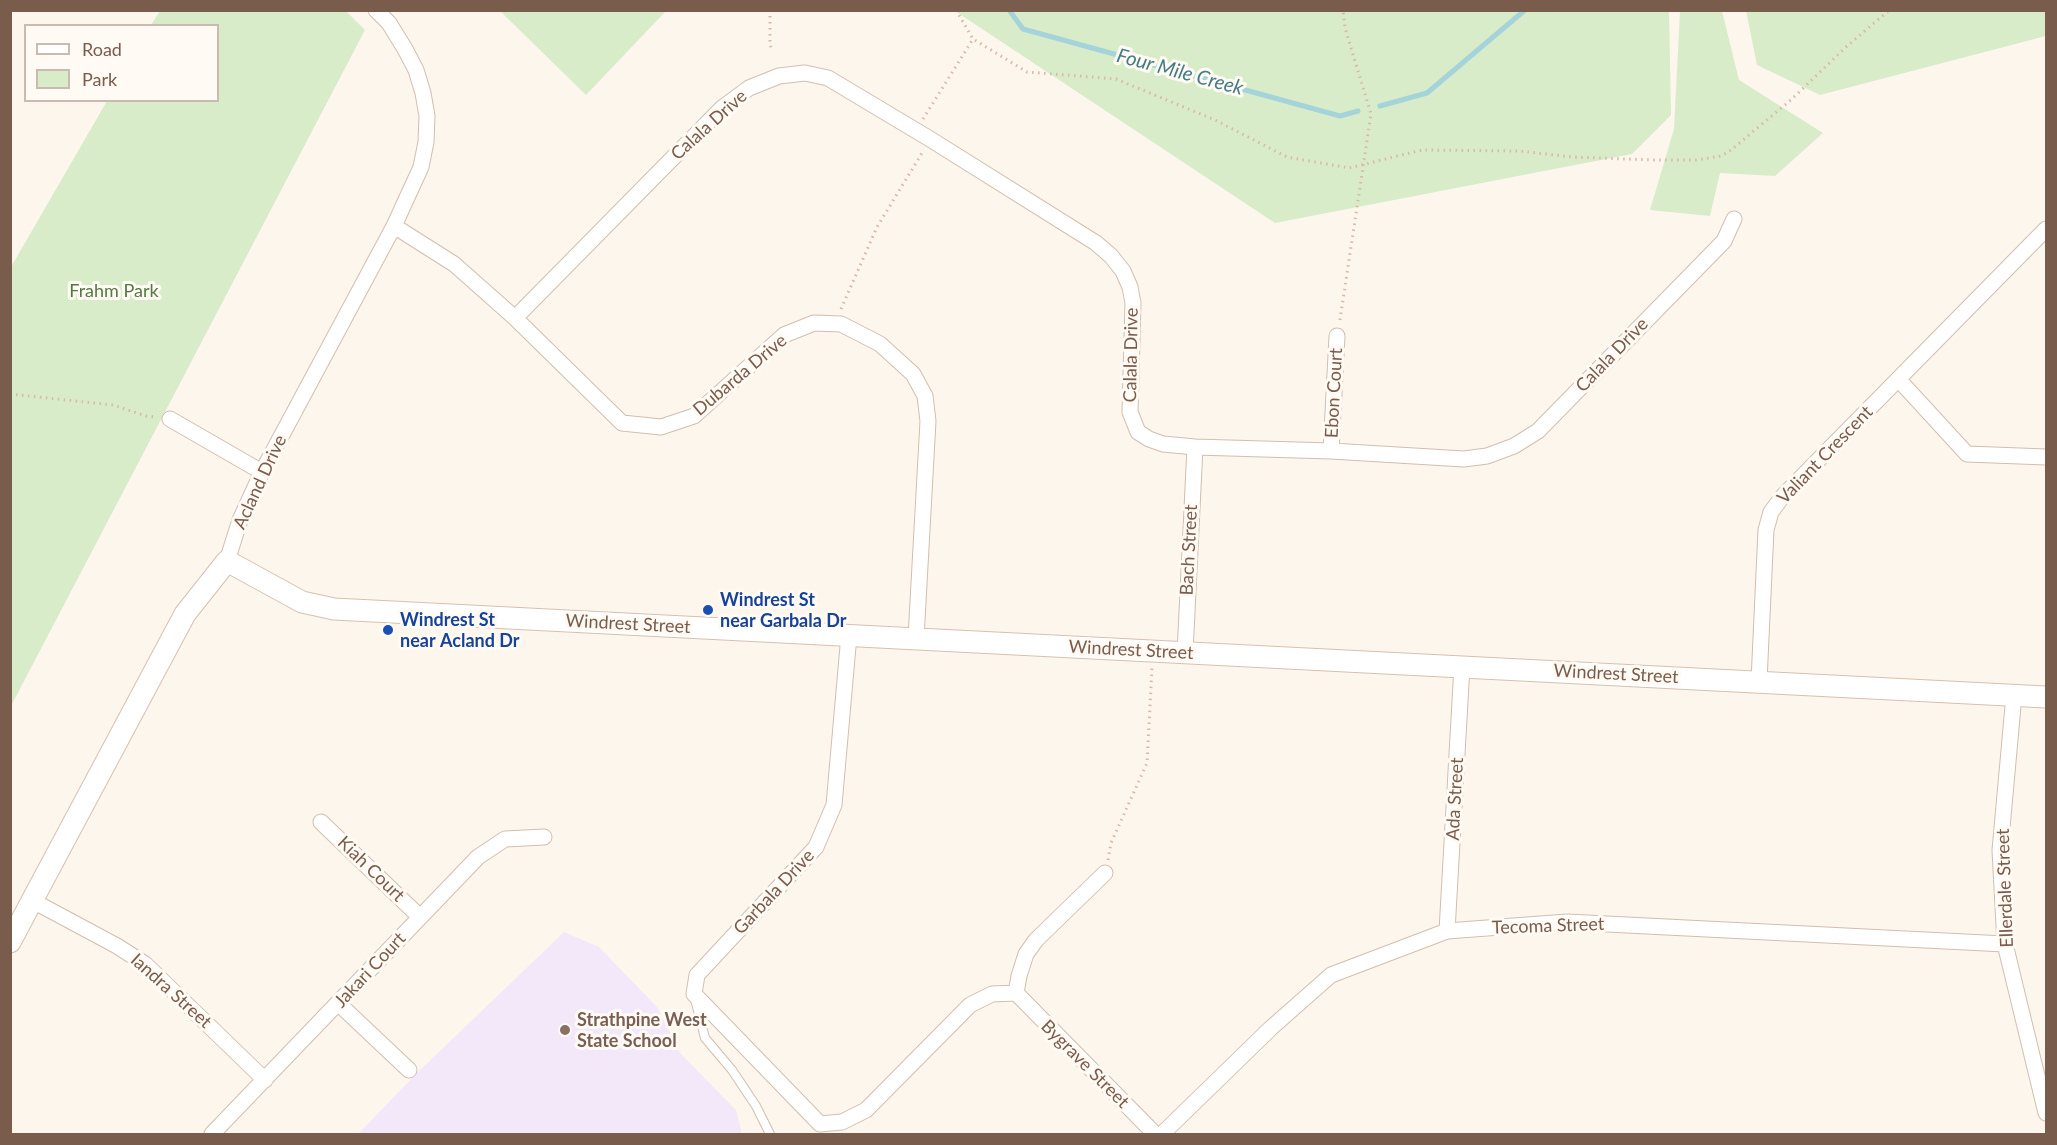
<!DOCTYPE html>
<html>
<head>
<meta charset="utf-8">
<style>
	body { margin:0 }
	#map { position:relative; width:2057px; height:1145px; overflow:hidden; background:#fdf6ec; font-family:Lato,sans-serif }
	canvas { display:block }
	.frame { position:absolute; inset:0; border:12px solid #7a5c4d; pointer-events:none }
	.legend { position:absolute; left:24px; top:24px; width:195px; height:78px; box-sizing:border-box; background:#fffaf3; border:2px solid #cabbb1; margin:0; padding:8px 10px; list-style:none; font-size:18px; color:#7a5c4d }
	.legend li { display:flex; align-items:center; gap:12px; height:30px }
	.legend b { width:30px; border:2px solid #cabbb1 }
</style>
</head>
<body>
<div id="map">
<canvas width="2057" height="1145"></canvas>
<div class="frame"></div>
<ul class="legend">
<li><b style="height:8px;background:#fff"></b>Road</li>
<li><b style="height:16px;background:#d8ecc9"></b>Park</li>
</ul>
</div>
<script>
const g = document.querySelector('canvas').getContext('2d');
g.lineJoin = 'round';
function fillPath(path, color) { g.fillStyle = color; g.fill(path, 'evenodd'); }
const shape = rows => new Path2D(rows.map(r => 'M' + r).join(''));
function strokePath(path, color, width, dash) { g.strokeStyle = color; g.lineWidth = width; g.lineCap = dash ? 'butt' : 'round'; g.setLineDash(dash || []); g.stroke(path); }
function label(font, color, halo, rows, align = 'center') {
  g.font = font + ' Lato,sans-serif'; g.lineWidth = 6; g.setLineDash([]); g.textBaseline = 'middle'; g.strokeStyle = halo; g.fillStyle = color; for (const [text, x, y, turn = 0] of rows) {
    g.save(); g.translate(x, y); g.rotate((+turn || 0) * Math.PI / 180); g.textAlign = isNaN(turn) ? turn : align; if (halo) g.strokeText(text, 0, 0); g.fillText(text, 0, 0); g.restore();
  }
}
fillPath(shape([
	[564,932,599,947,657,1007,680,1053,736,1110,742,1134,358,1134,418,1072]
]), '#f3e8fa');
fillPath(shape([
	[160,11,346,11,365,30,11,706,11,267,107,101,218,100,218,26,151,25],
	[500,11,666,11,586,95],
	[955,11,1669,11,1671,115,1632,154,1275,223],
	[1680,11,1722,11,1739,80,1823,133,1775,176,1720,173,1710,216,1650,210,1674,129],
	[1746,11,2046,11,2046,36,1820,95,1757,65]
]), '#d8ecc9');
strokePath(shape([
	[1009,10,1023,29,1340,116,1358,111],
	[1380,106,1427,93,1525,10]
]), '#a5d3da', 5);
const lane = shape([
	[695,999,705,1038,732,1070,756,1106,770,1134]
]);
const street = shape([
	[394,226,454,264,515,318,622,423,661,427,694,416,784,335,814,323,841,324,880,344,913,374,925,396,928,421,916,638],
	[515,318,722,108,749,88,779,76,805,73,828,78,930,139,1096,243,1111,256,1123,271,1130,287,1133,303,1130,412,1138,432,1149,439,1163,444,1195,447,1331,451,1464,459,1487,456,1514,446,1538,431,1724,241,1734,219],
	[1899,380,1967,454,2046,457],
	[170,419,262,472],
	[1331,451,1337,336],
	[227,561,240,520,262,472,394,226,421,167,426,142,427,116,423,93,416,70,405,49,389,23,376,10],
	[849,635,834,805,816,847,697,975,694,994,820,1124,842,1122,866,1110,970,1005,992,994,1016,993],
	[1185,653,1195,447],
	[1759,681,1766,530,1771,512,1783,496,2046,229],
	[2014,695,2000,850,2005,944,2046,1113],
	[321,822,420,917],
	[33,901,117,946,145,964,265,1080],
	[1447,931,1462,666],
	[1016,993,1155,1134],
	[1016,993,1019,976,1026,954,1036,940,1105,873],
	[339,1004,409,1070],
	[212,1134,478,857,505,839,544,837],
	[1162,1134,1271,1028,1331,975,1447,931,1567,922,2005,944]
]);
const secondary = shape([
	[10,942,185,614,227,561,302,602,334,609,2046,697]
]);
strokePath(lane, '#d1beb0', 10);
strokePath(street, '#d1beb0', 17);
strokePath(secondary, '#d6c0b0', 23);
strokePath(shape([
	[770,10,770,44,772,50],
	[956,10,973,39,1027,72,1116,79,1215,120,1287,157,1349,168,1422,150,1520,151,1572,157,1653,160,1697,160,1721,156,1731,150,1792,99,1846,47,1887,12,1892,10],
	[923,119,973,39],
	[841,309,877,227,922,153],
	[1340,320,1371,114,1345,28,1343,10],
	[10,394,113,405,146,416,156,417],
	[1108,860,1111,843,1147,763,1152,668]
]), '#d9b8a5', 3, [1.5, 4.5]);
strokePath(lane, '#fff', 8);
strokePath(street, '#fff', 15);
strokePath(secondary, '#fff', 21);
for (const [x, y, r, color] of [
	[708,610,6,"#1a4fb4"],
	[388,630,6,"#1a4fb4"],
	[565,1030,6,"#8d6e63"]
]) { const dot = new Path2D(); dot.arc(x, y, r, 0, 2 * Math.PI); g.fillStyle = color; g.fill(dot); strokePath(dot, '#fffaf3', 2); }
label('18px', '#7a5c4d', '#fffaf3', [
	["Calala Drive",709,125,-42],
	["Calala Drive",1131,355,-89],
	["Calala Drive",1612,355,-46],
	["Dubarda Drive",740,375,-40],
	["Ebon Court",1334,393,-87],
	["Valiant Crescent",1825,455,-46],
	["Acland Drive",260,482,-65],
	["Bach Street",1189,550,-87],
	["Windrest Street",628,624,3],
	["Windrest Street",1131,650,3],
	["Windrest Street",1616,674,3],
	["Ada Street",1455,799,-87],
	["Kiah Court",371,869,44],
	["Ellerdale Street",2005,888,-92],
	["Garbala Drive",774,892,-47],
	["Tecoma Street",1548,926,-2],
	["Jakari Court",370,970,-47],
	["Iandra Street",171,991,42],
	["Bygrave Street",1085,1064,45]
]);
label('18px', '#537a41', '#fffaf3', [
	["Frahm Park",114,291]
]);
label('bold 18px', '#164399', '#fffaf3', [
	["Windrest St",720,600],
	["near Garbala Dr",720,621],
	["Windrest St",400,620],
	["near Acland Dr",400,641]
], 'left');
label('bold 18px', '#785e54', '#fffaf3', [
	["Strathpine West",577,1020],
	["State School",577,1041]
], 'left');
label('italic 20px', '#437c86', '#fffaf3', [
	["Four Mile Creek",1180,72,15]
]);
</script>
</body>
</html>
